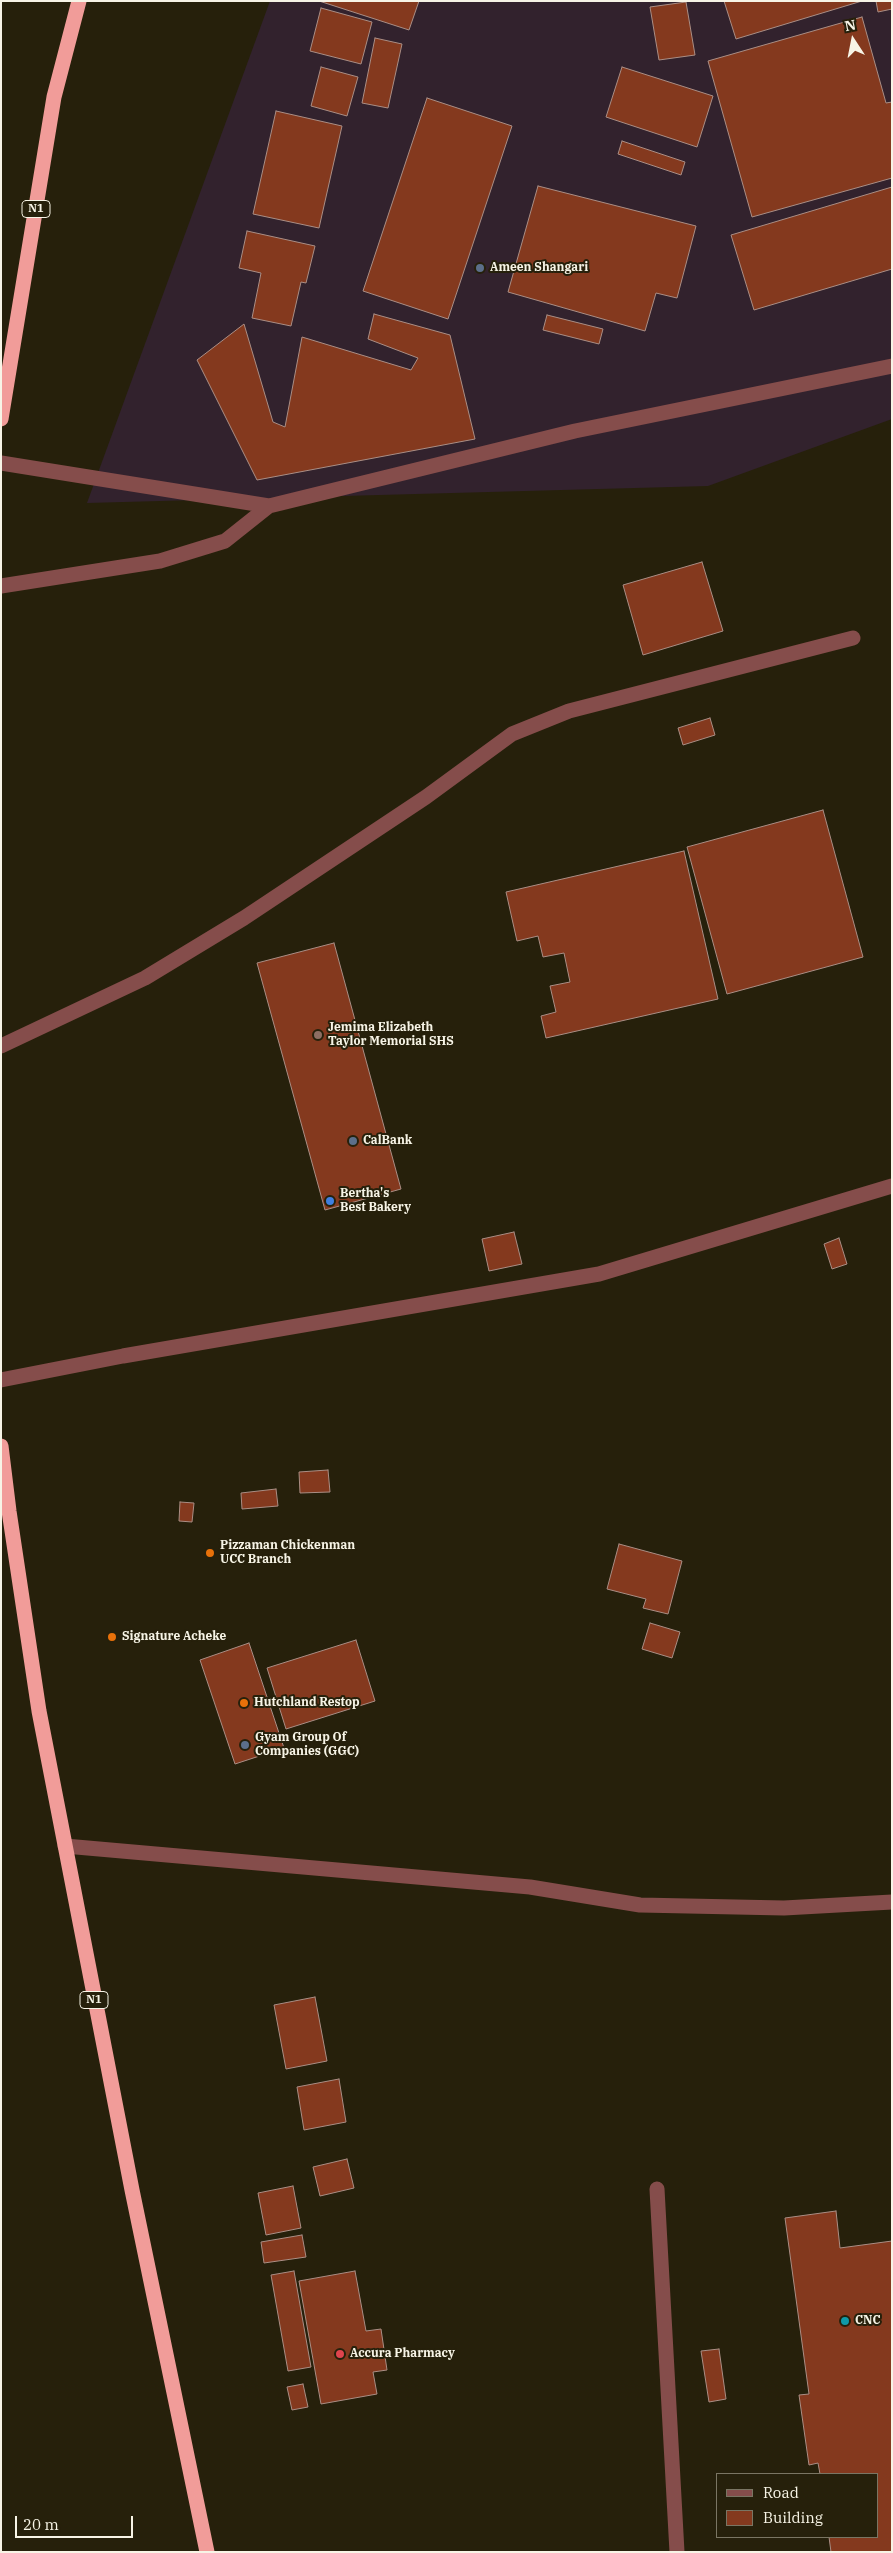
<!DOCTYPE html>
<html>
<head>
<meta charset="utf-8">
<style>
	body { margin:0 }
	#map { position:relative; width:893px; height:2553px; overflow:hidden; background:#26200b; font-family:"IBM Plex Serif",serif }
	canvas { display:block }
	.frame { position:absolute; inset:0; border:2px solid #f7f4e6; pointer-events:none }
	.legend { position:absolute; left:716px; top:2473px; width:162px; height:65px; box-sizing:border-box; background:#26200b; border:1px solid #7a7563; margin:0; padding:6px 9px; list-style:none; font-size:15px; color:#f7f4e6 }
	.legend li { display:flex; align-items:center; gap:10px; height:25px }
	.legend b { width:25px; border:1px solid #7a7563 }
	.north { position:absolute; left:828px; top:15px; width:50px; height:50px; -webkit-text-stroke:4px #26200b; paint-order:stroke; rotate:349deg; font-size:14px; font-weight:700; line-height:20px; text-align:center; color:#f7f4e6 }
	.north::after { content:''; display:block; margin:auto; width:18px; height:22px; background:#f7f4e6; clip-path:polygon(50% 0,100% 100%,50% 72%,0 100%) }
	.scale { position:absolute; left:15px; top:2516px; width:118px; height:22px; box-sizing:border-box; border:2px solid #f7f4e6; border-top:0; padding-left:6px; font-size:15px; line-height:18px; white-space:nowrap; color:#f7f4e6; -webkit-text-stroke:4px #26200b; paint-order:stroke }
</style>
</head>
<body>
<div id="map">
<canvas width="893" height="2553"></canvas>
<div class="frame"></div>
<ul class="legend">
<li><b style="height:6px;background:#854d4b"></b>Road</li>
<li><b style="height:14px;background:#84391e"></b>Building</li>
</ul>
<div class="north">N</div>
<div class="scale">20 m</div>
</div>
<script>
const g = document.querySelector('canvas').getContext('2d');
g.lineJoin = 'round';
function fillPath(path, color) { g.fillStyle = color; g.fill(path, 'evenodd'); }
const shape = rows => new Path2D(rows.map(r => 'M' + r).join(''));
function strokePath(path, color, width, dash) { g.strokeStyle = color; g.lineWidth = width; g.lineCap = dash ? 'butt' : 'round'; g.setLineDash(dash || []); g.stroke(path); }
function label(font, color, halo, rows, align = 'center') {
  g.font = font + ' "IBM Plex Serif",serif'; g.lineWidth = 4; g.setLineDash([]); g.textBaseline = 'middle'; g.strokeStyle = halo; g.fillStyle = color; for (const [text, x, y, turn = 0] of rows) {
    g.save(); g.translate(x, y); g.rotate((+turn || 0) * Math.PI / 180); g.textAlign = isNaN(turn) ? turn : align; if (halo) g.strokeText(text, 0, 0); g.fillText(text, 0, 0); g.restore();
  }
}
fillPath(shape([
	[270,1,892,1,892,419,708,486,87,503]
]), '#32222d');
const building = shape([
	[319,1,419,1,409,30,319,1],
	[724,1,862,1,736,39,724,1],
	[876,1,892,1,892,9,878,12,876,1],
	[686,2,695,55,659,60,650,7,686,2],
	[321,8,372,22,361,64,310,51,321,8],
	[862,17,886,103,892,102,892,178,752,217,708,61,862,17],
	[375,38,402,44,388,108,362,103,375,38],
	[321,67,358,77,347,116,311,106,321,67],
	[622,67,713,96,697,147,606,117,622,67],
	[427,98,512,126,448,319,363,291,427,98],
	[276,111,342,126,319,228,253,214,276,111],
	[622,141,685,162,681,175,618,154,622,141],
	[538,186,696,226,677,298,656,293,645,331,508,292,538,186],
	[892,187,892,269,754,310,731,235,892,187],
	[247,231,315,246,306,283,301,282,291,326,252,318,261,273,239,268,247,231],
	[374,314,450,335,475,439,257,480,197,360,244,324,273,422,285,427,302,337,411,370,418,358,368,339,374,314],
	[547,315,603,329,599,344,543,330,547,315],
	[702,562,723,631,643,655,623,585,702,562],
	[710,718,715,735,683,745,678,728,710,718],
	[823,810,863,957,727,994,687,847,823,810],
	[684,851,718,999,546,1038,541,1016,556,1012,550,986,570,982,564,953,543,957,538,936,517,941,506,892,684,851],
	[334,943,401,1189,325,1210,257,963,334,943],
	[514,1232,522,1264,489,1271,482,1239,514,1232],
	[839,1238,847,1264,832,1269,824,1244,839,1238],
	[328,1470,330,1492,300,1493,299,1472,328,1470],
	[276,1489,278,1506,242,1509,241,1493,276,1489],
	[180,1502,194,1503,192,1522,179,1521,180,1502],
	[619,1544,682,1561,668,1614,643,1608,646,1599,607,1589,619,1544],
	[650,1623,680,1632,672,1658,642,1649,650,1623],
	[356,1640,375,1701,286,1729,267,1668,356,1640],
	[249,1643,284,1748,235,1764,200,1660,249,1643],
	[315,1997,327,2061,286,2069,274,2005,315,1997],
	[339,2079,346,2122,304,2130,297,2087,339,2079],
	[347,2159,354,2188,320,2196,313,2167,347,2159],
	[293,2186,301,2228,266,2235,258,2193,293,2186],
	[836,2211,840,2248,892,2241,892,2552,831,2552,829,2537,877,2537,877,2474,820,2474,818,2463,809,2465,799,2395,809,2394,785,2218,836,2211],
	[302,2235,306,2257,264,2263,261,2242,302,2235],
	[294,2271,311,2367,288,2371,271,2275,294,2271],
	[355,2271,366,2331,381,2329,387,2370,373,2372,377,2394,321,2404,299,2281,355,2271],
	[719,2349,726,2399,709,2402,701,2351,719,2349],
	[303,2384,308,2407,292,2410,287,2387,303,2384]
]);
fillPath(building, '#84391e');
strokePath(building, '#aa8e85', 1);
strokePath(shape([
	[1,463,269,506,575,431,892,366],
	[1,586,160,561,225,541,269,506],
	[1,1046,145,978,244,918,426,797,512,734,569,711,853,638],
	[1,1380,123,1356,599,1274,892,1186],
	[65,1846,530,1887,640,1905,784,1908,892,1902],
	[657,2189,677,2552]
]), '#854d4b', 15);
strokePath(shape([
	[1,419,54,97,79,1],
	[1,1446,9,1511,39,1711,132,2190,207,2552]
]), '#f19c99', 15);
for (const [x, y, r, color] of [
	[480,268,5,"#5c6f8a"],
	[318,1035,5,"#8d6e63"],
	[353,1141,5,"#5c6f8a"],
	[330,1201,5,"#3f7fe0"],
	[210,1553,5,"#e8710a"],
	[112,1637,5,"#e8710a"],
	[244,1703,5,"#e8710a"],
	[245,1745,5,"#5c6f8a"],
	[845,2321,5,"#0f9aa8"],
	[340,2354,5,"#e0444e"]
]) { const dot = new Path2D(); dot.arc(x, y, r, 0, 2 * Math.PI); g.fillStyle = color; g.fill(dot); strokePath(dot, '#26200b', 2); }
for (const [x, y, w] of [
	[36,209,28],
	[94,2000,28]
]) { const box = new Path2D(); box.roundRect(x - w / 2, y - 8.5, w, 17, 4); g.fillStyle = '#26200b'; g.fill(box); strokePath(box, '#f7f4e6', 1); }
label('bold 11px', '#f7f4e6', null, [
	["N1",36,209],
	["N1",94,2000]
]);
label('bold 12px', '#f7f4e6', '#26200b', [
	["Ameen Shangari",490,268],
	["Jemima Elizabeth",328,1028],
	["Taylor Memorial SHS",328,1042],
	["CalBank",363,1141],
	["Bertha's",340,1194],
	["Best Bakery",340,1208],
	["Pizzaman Chickenman",220,1546],
	["UCC Branch",220,1560],
	["Signature Acheke",122,1637],
	["Hutchland Restop",254,1703],
	["Gyam Group Of",255,1738],
	["Companies (GGC)",255,1752],
	["CNC",855,2321],
	["Accura Pharmacy",350,2354]
], 'left');
</script>
</body>
</html>
